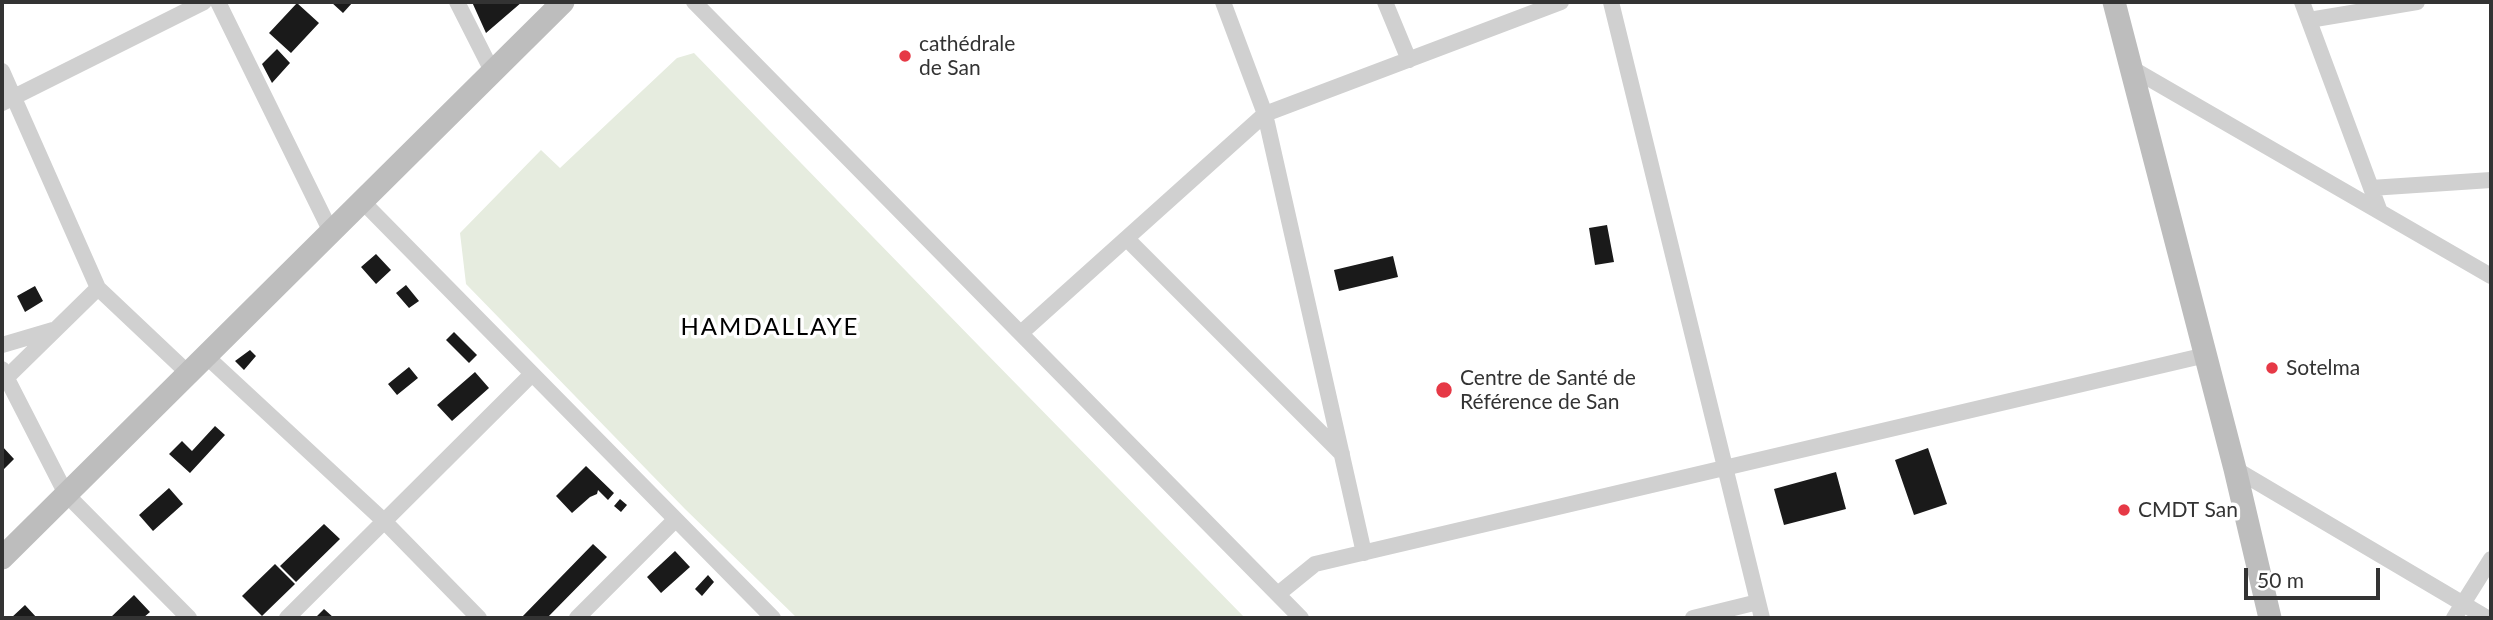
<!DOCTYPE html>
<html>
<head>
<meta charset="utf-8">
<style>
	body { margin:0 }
	#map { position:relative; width:2493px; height:620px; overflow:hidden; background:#fff; font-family:Lato,sans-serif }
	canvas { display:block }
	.frame { position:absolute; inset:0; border:4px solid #333; pointer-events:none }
	.scale { position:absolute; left:2244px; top:568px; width:136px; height:32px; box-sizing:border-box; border:4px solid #333; border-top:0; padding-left:9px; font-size:21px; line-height:24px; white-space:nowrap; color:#333; -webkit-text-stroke:5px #fff; paint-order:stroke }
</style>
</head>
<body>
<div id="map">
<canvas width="2493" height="620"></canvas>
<div class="frame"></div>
<div class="scale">50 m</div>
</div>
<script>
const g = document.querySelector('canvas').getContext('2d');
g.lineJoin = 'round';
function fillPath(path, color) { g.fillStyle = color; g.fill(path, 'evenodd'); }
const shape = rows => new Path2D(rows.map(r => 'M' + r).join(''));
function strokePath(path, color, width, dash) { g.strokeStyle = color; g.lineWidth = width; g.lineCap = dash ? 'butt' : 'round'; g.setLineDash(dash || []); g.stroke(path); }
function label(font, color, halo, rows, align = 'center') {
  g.font = font + ' Lato,sans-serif'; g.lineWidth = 7; g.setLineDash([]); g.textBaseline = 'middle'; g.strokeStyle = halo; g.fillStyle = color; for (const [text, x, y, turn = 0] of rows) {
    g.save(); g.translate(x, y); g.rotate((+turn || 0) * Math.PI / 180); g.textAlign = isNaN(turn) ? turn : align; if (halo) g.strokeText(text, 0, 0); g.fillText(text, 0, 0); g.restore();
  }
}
fillPath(shape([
	[694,53,979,346,1245,618,797,618,685,509,466,284,460,233,541,150,560,168,677,58]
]), '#e6ecdf');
fillPath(shape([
	[331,2,353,2,343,13],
	[472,2,522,2,486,33],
	[297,3,319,23,291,53,269,33],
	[277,49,290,63,272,83,262,64],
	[1607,225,1614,262,1595,265,1589,228],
	[376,254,391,270,376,284,361,267],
	[1393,256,1398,277,1339,291,1334,270],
	[406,285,419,301,409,308,396,293],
	[35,286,43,301,25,312,17,296],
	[454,332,477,355,469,363,446,340],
	[250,350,256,356,244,370,235,361],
	[409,367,418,378,397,395,388,384],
	[475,372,489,388,452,421,437,405],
	[215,426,225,435,190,473,169,454,182,441,192,451],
	[2,446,14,459,2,471],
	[1928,448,1947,504,1914,515,1895,460],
	[586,466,614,493,608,500,598,490,597,494,590,497,572,513,556,496],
	[1836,472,1846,509,1784,525,1774,489],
	[169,488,183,504,153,531,139,515],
	[620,499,627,505,621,512,614,506],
	[324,524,340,539,296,582,280,566],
	[593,544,607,557,547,618,521,618],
	[675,551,690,567,661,593,647,577],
	[275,564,295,584,262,616,242,596],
	[708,575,714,582,702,596,695,589],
	[134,595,150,612,143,618,110,618],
	[25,605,37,618,11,618],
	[324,609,334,618,315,618]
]), '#1a1a1a');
strokePath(shape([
	[218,2,331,232],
	[457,2,492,71],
	[694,2,1301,618],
	[1223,2,1265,114,1364,553],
	[1385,2,1409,60],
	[1611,2,1762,618],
	[2302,2,2380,212],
	[2309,20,2417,2],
	[2131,68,2491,276],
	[2,71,98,288,188,373],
	[2,103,204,2],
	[2371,188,2491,180],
	[362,201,773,618],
	[1127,239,1342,454],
	[1021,333,1265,114,1561,2],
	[2,345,53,330],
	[206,356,384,521,479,618],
	[2,369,66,494,189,618],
	[2,382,98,288],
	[2235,469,2487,618],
	[1278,594,1315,564,2206,355],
	[287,618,531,375],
	[577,618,675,520],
	[1693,618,1758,602],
	[2454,618,2491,559]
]), '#d0d0d0', 16);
strokePath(shape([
	[2114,2,2235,469,2270,618],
	[2,558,563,2]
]), '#bdbdbd', 23);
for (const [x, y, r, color] of [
	[905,56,7,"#e63946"],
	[2272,368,7,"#e63946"],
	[1444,390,9,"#e63946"],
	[2124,510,7,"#e63946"]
]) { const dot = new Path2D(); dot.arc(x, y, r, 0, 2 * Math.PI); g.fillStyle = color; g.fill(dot); strokePath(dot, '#fff', 2.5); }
label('21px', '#333', '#fff', [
	["cathédrale",919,44],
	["de San",919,68],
	["Sotelma",2286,368],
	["Centre de Santé de",1460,378],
	["Référence de San",1460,402],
	["CMDT San",2138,510]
], 'left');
g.letterSpacing = '2px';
label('24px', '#000', '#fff', [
	["HAMDALLAYE",770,327]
]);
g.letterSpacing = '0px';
</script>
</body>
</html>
